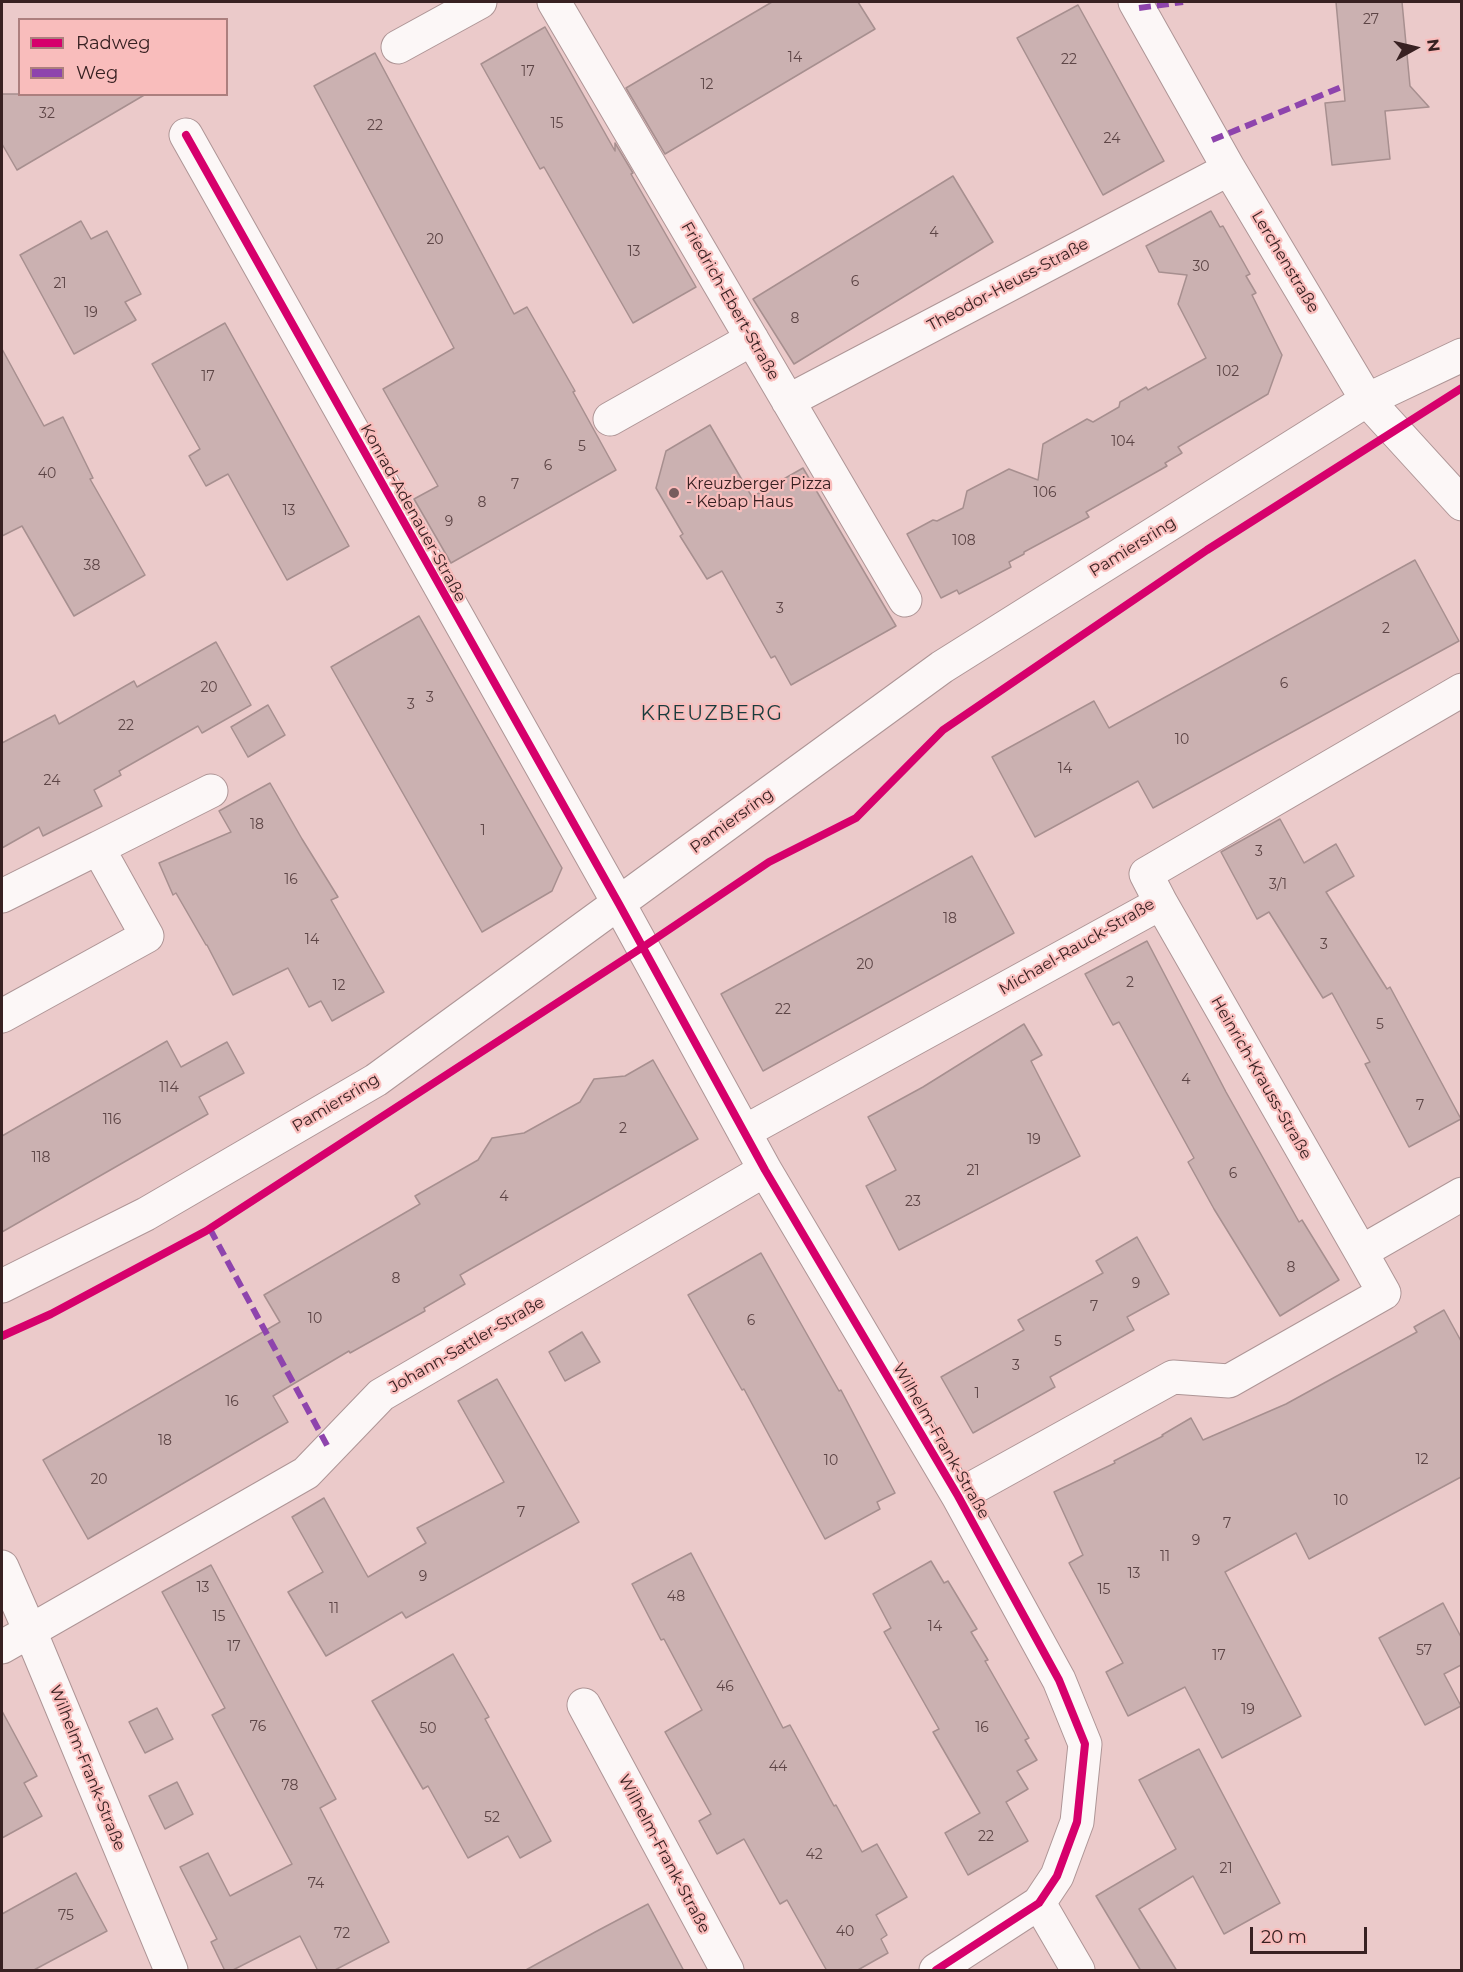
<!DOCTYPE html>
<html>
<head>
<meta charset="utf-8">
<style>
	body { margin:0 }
	#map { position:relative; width:1463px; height:1972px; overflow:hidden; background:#ebcaca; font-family:Montserrat,sans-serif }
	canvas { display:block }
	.frame { position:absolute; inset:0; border:3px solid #382122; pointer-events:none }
	.legend { position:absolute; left:18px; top:18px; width:210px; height:78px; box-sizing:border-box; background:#f9bdbc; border:2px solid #ac7f7e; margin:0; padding:8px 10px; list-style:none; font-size:18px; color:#382122 }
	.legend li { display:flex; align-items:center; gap:12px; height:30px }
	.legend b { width:30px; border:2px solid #ac7f7e }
	.north { position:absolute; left:1385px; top:18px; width:60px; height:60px; -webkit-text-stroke:4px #f9bdbc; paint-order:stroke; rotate:82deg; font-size:16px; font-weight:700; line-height:24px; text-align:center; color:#382122 }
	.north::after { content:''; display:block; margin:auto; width:21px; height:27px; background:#382122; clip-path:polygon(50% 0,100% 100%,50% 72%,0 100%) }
	.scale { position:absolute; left:1250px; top:1927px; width:117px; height:27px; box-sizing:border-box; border:3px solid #382122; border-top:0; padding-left:8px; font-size:18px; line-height:21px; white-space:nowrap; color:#382122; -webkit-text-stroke:4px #f9bdbc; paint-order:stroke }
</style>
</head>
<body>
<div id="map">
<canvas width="1463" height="1972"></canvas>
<div class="frame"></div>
<ul class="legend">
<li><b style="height:8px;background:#d6006c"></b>Radweg</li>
<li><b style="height:8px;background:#8e44ad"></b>Weg</li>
</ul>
<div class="north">N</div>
<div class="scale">20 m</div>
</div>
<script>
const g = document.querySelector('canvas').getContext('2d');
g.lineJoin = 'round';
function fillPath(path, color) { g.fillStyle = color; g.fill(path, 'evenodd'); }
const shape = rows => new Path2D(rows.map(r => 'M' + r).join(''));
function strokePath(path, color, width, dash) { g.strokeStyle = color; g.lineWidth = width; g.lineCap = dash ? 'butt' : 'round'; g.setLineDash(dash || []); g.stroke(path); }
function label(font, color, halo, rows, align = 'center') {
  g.font = font + ' Montserrat,sans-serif'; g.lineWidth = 4.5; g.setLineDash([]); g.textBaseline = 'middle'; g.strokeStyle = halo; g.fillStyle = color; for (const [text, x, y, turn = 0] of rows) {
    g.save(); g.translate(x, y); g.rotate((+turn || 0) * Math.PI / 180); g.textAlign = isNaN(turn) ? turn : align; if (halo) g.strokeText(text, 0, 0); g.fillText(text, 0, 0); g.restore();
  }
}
const building = shape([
	[772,2,858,2,875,29,665,154,626,88,772,2],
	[1336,2,1402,2,1410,86,1429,107,1385,111,1390,159,1332,165,1325,103,1345,101,1336,2],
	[1078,5,1164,161,1103,195,1017,38,1078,5],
	[545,27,615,151,615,143,633,173,631,174,696,287,633,323,544,167,540,169,481,64,545,27],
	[375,53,514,314,527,307,575,391,573,392,616,470,451,563,414,499,438,486,383,389,454,348,314,86,375,53],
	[2,94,146,94,17,170,2,144,2,94],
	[953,176,993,242,794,364,753,299,953,176],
	[1211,211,1220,227,1223,226,1250,274,1246,276,1256,293,1252,295,1282,355,1268,394,1178,447,1182,453,1165,463,1167,466,1086,512,1089,517,1024,552,1024,554,1009,562,1011,567,959,594,957,590,941,598,907,534,933,520,937,521,963,508,967,491,1009,469,1038,480,1043,444,1087,419,1093,422,1119,407,1120,402,1146,387,1148,390,1206,358,1178,304,1187,275,1159,272,1146,246,1211,211],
	[81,221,91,239,107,231,141,294,125,302,136,320,74,354,20,255,81,221],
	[225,323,349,546,287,580,228,474,206,486,189,456,200,449,152,364,225,323],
	[2,349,44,426,63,417,93,478,90,479,145,575,74,616,22,526,2,536,2,349],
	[710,425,752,497,803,468,896,626,791,685,775,656,771,658,722,571,707,579,680,536,683,534,656,488,666,451,710,425],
	[1415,560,1459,641,1153,808,1138,781,1035,837,992,757,1094,701,1109,728,1415,560],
	[419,616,562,868,552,891,482,932,331,667,419,616],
	[216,642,251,705,202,733,198,726,119,771,121,775,94,790,102,806,43,836,39,827,2,848,2,743,55,715,59,724,134,681,137,687,216,642],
	[268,705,285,735,248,757,231,727,268,705],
	[270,783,302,839,338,897,331,900,384,992,332,1021,321,1001,309,1007,288,968,233,995,207,945,206,945,176,893,173,895,159,863,231,832,219,811,270,783],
	[1280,819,1304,863,1336,844,1354,876,1326,892,1387,989,1390,987,1461,1119,1409,1147,1365,1064,1370,1062,1332,993,1323,998,1269,912,1257,919,1221,852,1280,819],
	[972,856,1014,933,763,1071,721,994,972,856],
	[1147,941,1226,1092,1299,1222,1302,1220,1339,1280,1280,1316,1214,1209,1188,1162,1194,1158,1119,1022,1113,1025,1085,974,1147,941],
	[1024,1024,1042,1055,1031,1061,1080,1156,899,1250,866,1186,896,1170,868,1117,923,1087,1024,1024],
	[167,1041,181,1067,227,1042,244,1073,199,1097,208,1114,2,1232,2,1136,167,1041],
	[653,1060,698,1139,460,1275,465,1284,424,1308,425,1311,350,1353,349,1351,273,1396,288,1422,88,1539,43,1460,280,1322,264,1295,420,1204,415,1196,478,1160,492,1138,524,1133,580,1102,594,1079,625,1076,653,1060],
	[1137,1237,1169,1294,1127,1317,1134,1330,1050,1377,1055,1387,973,1433,941,1377,1024,1330,1018,1320,1103,1273,1096,1261,1137,1237],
	[761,1253,839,1391,841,1390,895,1493,877,1502,880,1509,825,1539,744,1389,742,1390,688,1295,761,1253],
	[1444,1310,1461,1341,1461,1477,1309,1559,1296,1533,1225,1572,1301,1716,1222,1758,1185,1687,1128,1716,1106,1672,1123,1663,1069,1563,1083,1555,1054,1492,1115,1463,1114,1461,1163,1436,1162,1435,1191,1418,1203,1440,1286,1404,1417,1332,1414,1327,1444,1310],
	[582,1332,600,1362,565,1381,549,1352,582,1332],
	[497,1379,579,1522,406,1618,402,1612,326,1656,288,1592,323,1572,292,1517,324,1498,368,1577,426,1543,417,1528,504,1482,458,1401,497,1379],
	[691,1553,783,1728,790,1725,834,1806,836,1805,862,1852,877,1844,907,1897,876,1915,887,1935,881,1939,888,1953,856,1971,827,1971,787,1900,780,1904,744,1839,717,1854,699,1821,711,1814,665,1732,702,1710,664,1639,661,1640,632,1584,691,1553],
	[931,1561,944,1583,948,1581,977,1629,971,1632,988,1660,985,1661,1029,1738,1025,1740,1037,1760,1017,1771,1028,1789,1006,1802,1028,1841,968,1875,945,1833,980,1813,933,1732,939,1729,884,1632,891,1628,873,1594,931,1561],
	[211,1565,336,1799,320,1808,389,1942,333,1971,318,1971,300,1936,231,1971,225,1971,211,1942,217,1939,180,1867,208,1853,230,1896,292,1864,212,1715,225,1708,162,1592,211,1565],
	[1443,1603,1461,1637,1461,1665,1444,1674,1461,1706,1425,1725,1379,1638,1443,1603],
	[453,1654,489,1717,485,1719,551,1841,520,1858,508,1836,468,1858,428,1786,423,1789,372,1701,453,1654],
	[157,1708,173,1739,145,1753,129,1722,157,1708],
	[2,1711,37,1776,24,1783,42,1816,2,1838,2,1711],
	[1199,1749,1280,1903,1224,1934,1193,1876,1139,1909,1177,1971,1141,1971,1096,1896,1176,1849,1139,1780,1199,1749],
	[177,1782,193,1814,165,1829,149,1796,177,1782],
	[76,1873,107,1931,32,1971,2,1971,2,1914,76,1873],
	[648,1904,684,1971,524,1971,597,1931,648,1904]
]);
fillPath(building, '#cbb1b1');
strokePath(building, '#a78f8f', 1.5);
const minor = shape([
	[554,2,905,600],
	[1135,2,1229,169,1367,400,1462,504],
	[398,47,480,2],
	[186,135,619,904,765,1170,958,1496,1059,1680,1085,1744,1077,1822,1057,1876,1039,1903,936,1970],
	[788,401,1229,169],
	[610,419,752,339],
	[2,896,98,848],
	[1161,903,1361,1252],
	[2,1016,147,936,98,848,211,791],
	[744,1132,1161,903,1146,874,1462,690],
	[2,1286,146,1214,376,1080,942,667,1367,400,1462,355],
	[958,1496,1173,1377,1229,1381,1384,1293,1361,1252,1462,1194],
	[2,1567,30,1631,171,1970],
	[2,1647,306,1473,381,1395,765,1170],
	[584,1705,727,1970],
	[1039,1903,1078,1970]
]);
strokePath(minor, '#ae9596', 35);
strokePath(minor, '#fcf7f7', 33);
strokePath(shape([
	[1139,8,1183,2],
	[1212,140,1344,86],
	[210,1229,329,1449]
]), '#8e44ad', 6, [12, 6]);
strokePath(shape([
	[186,135,619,904,765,1170,958,1496,1059,1680,1085,1744,1077,1822,1057,1876,1039,1903,936,1970],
	[2,1336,51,1314,206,1231,643,947,769,862,856,818,943,730,1207,550,1462,388]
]), '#d6006c', 8);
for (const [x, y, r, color] of [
	[674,493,6,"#775c5d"]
]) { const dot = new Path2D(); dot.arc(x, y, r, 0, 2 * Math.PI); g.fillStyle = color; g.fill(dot); strokePath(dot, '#f9bdbc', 2); }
label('14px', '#5d4546', null, [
	["27",1371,20],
	["14",795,58],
	["22",1069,60],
	["17",528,72],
	["12",707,85],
	["32",47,114],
	["15",557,124],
	["22",375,126],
	["24",1112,139],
	["4",934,233],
	["20",435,240],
	["13",634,252],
	["30",1201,267],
	["6",855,282],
	["21",60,284],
	["19",91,313],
	["8",795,319],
	["102",1228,372],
	["17",208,377],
	["104",1123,442],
	["5",582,447],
	["6",548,466],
	["40",47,474],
	["7",515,485],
	["106",1045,493],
	["8",482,503],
	["13",289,511],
	["9",449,522],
	["108",964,541],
	["38",92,566],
	["3",780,609],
	["2",1386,629],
	["6",1284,684],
	["20",209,688],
	["3",430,698],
	["3",411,705],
	["22",126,726],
	["10",1182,740],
	["14",1065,769],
	["24",52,781],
	["18",257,825],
	["1",483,831],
	["3",1259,852],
	["16",291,880],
	["3/1",1278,885],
	["18",950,919],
	["14",312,940],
	["3",1324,945],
	["20",865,965],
	["2",1130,983],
	["12",339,986],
	["22",783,1010],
	["5",1380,1025],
	["4",1186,1080],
	["114",169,1088],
	["7",1420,1106],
	["116",112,1120],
	["2",623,1129],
	["19",1034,1140],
	["118",41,1158],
	["21",973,1171],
	["6",1233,1174],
	["4",504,1197],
	["23",913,1202],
	["8",1291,1268],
	["8",396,1279],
	["9",1136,1284],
	["7",1094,1307],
	["10",315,1319],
	["6",751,1321],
	["5",1058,1342],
	["3",1016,1366],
	["1",977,1394],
	["16",232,1402],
	["18",165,1441],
	["12",1422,1460],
	["10",831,1461],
	["20",99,1480],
	["10",1341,1501],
	["7",521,1513],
	["7",1227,1524],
	["9",1196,1541],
	["11",1165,1557],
	["13",1134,1574],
	["9",423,1577],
	["13",203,1588],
	["15",1104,1590],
	["48",676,1597],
	["11",334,1609],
	["15",219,1617],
	["14",935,1627],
	["17",234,1647],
	["57",1424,1651],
	["17",1219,1656],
	["46",725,1687],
	["19",1248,1710],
	["76",258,1727],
	["16",982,1728],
	["50",428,1729],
	["44",778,1767],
	["78",290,1786],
	["52",492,1818],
	["22",986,1837],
	["42",814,1855],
	["21",1226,1869],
	["74",316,1884],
	["75",66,1916],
	["40",845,1932],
	["72",342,1934]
]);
label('16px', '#382122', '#f9bdbc', [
	["Lerchenstraße",1285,262,59],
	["Theodor-Heuss-Straße",1008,285,-28],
	["Friedrich-Ebert-Straße",730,301,60],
	["Konrad-Adenauer-Straße",413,513,61],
	["Pamiersring",1133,547,-32],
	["Pamiersring",732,821,-36],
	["Michael-Rauck-Straße",1077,947,-30],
	["Heinrich-Krauss-Straße",1261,1078,60],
	["Pamiersring",336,1103,-31],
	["Johann-Sattler-Straße",467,1345,-30],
	["Wilhelm-Frank-Straße",941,1441,60],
	["Wilhelm-Frank-Straße",87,1768,68],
	["Wilhelm-Frank-Straße",664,1854,62]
]);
label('16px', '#382122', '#f9bdbc', [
	["Kreuzberger Pizza",686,484],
	["- Kebap Haus",686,502]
], 'left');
g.letterSpacing = '1.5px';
label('20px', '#183b3c', '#f9bdbc', [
	["KREUZBERG",712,714]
]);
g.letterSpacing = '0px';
</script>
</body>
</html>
